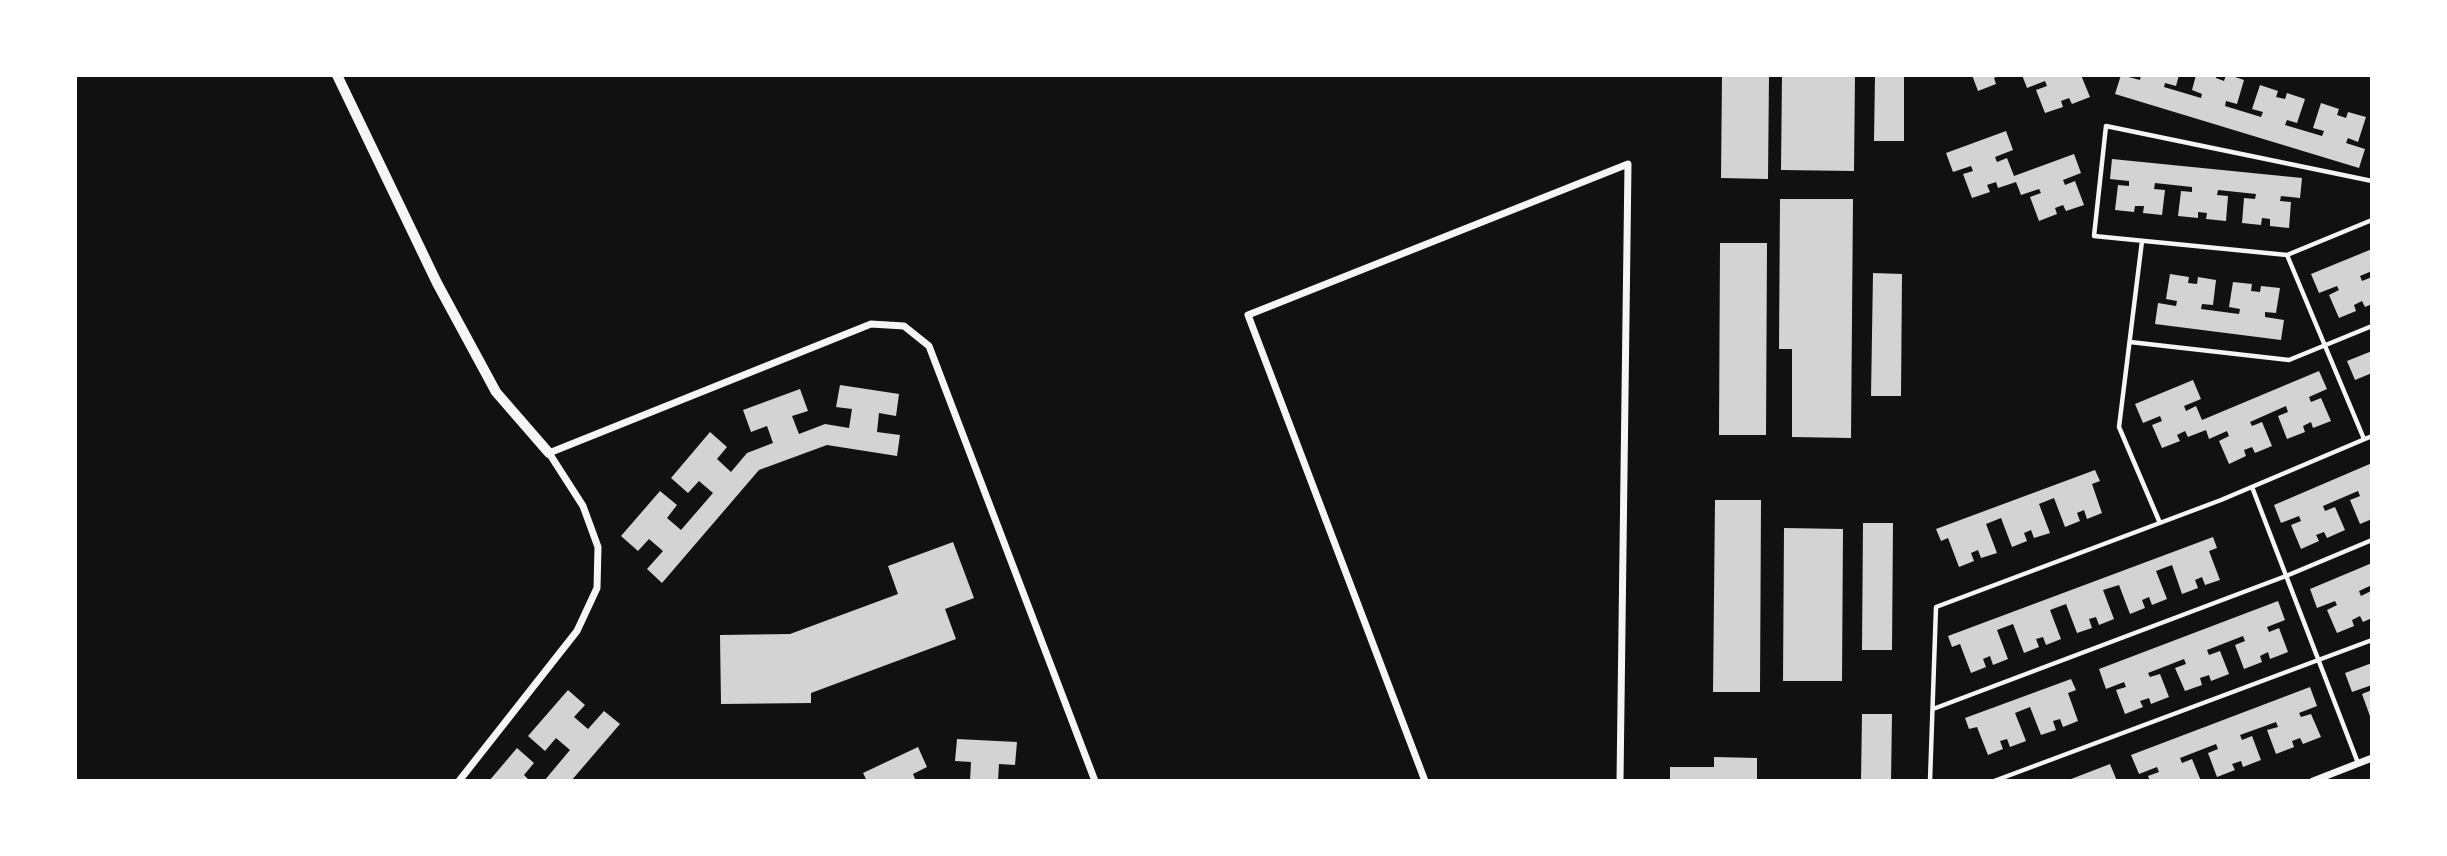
<!DOCTYPE html>
<html>
<head>
<meta charset="utf-8">
<style>
	body { margin:0 }
	#map { position:relative; width:2447px; height:856px; overflow:hidden; background:#111; font-family:"Times New Roman",serif }
	canvas { display:block }
	.frame { position:absolute; inset:0; border:77px solid #fff; pointer-events:none }
</style>
</head>
<body>
<div id="map">
<canvas width="2447" height="856"></canvas>
<div class="frame"></div>
</div>
<script>
const g = document.querySelector('canvas').getContext('2d');
g.lineJoin = 'round';
function fillPath(path, color) { g.fillStyle = color; g.fill(path, 'evenodd'); }
const shape = rows => new Path2D(rows.map(r => 'M' + r).join(''));
function strokePath(path, color, width, dash) { g.strokeStyle = color; g.lineWidth = width; g.lineCap = dash ? 'butt' : 'round'; g.setLineDash(dash || []); g.stroke(path); }
fillPath(shape([
	[1722,75,1769,75,1768,179,1721,178],
	[1782,75,1855,75,1854,171,1781,170],
	[1875,75,1904,75,1904,141,1874,141],
	[1972,75,2000,75,1994,78,1996,84,1978,91],
	[2022,75,2081,75,2090,97,2072,104,2069,98,2061,101,2063,107,2045,113,2036,90,2047,86,2045,81,2027,88],
	[2121,75,2140,80,2141,75,2179,75,2176,86,2165,83,2164,87,2201,98,2202,94,2192,90,2196,75,2216,75,2216,78,2224,81,2226,75,2229,75,2244,80,2237,104,2226,101,2225,106,2261,117,2263,112,2252,109,2260,85,2278,91,2276,97,2285,99,2287,93,2305,99,2297,123,2287,120,2285,125,2322,136,2324,131,2313,128,2321,103,2339,109,2337,115,2346,118,2348,112,2366,117,2358,142,2348,138,2346,143,2365,149,2359,168,2115,94],
	[2006,131,2013,150,1995,157,1997,162,2007,158,2014,176,2074,154,2081,173,2063,180,2065,185,2075,181,2084,205,2066,211,2063,205,2055,208,2057,214,2039,221,2030,197,2041,193,2039,189,2021,195,2016,182,1998,188,1996,182,1987,185,1990,192,1972,198,1963,174,1973,171,1971,166,1953,172,1946,153],
	[2112,159,2302,178,2300,198,2281,196,2280,201,2291,202,2289,228,2270,226,2270,219,2262,218,2261,225,2242,223,2244,198,2255,199,2256,194,2218,190,2217,195,2228,196,2226,221,2206,219,2207,213,2198,212,2198,218,2178,216,2181,191,2192,192,2192,187,2155,183,2154,189,2165,190,2162,215,2143,213,2144,206,2135,206,2134,212,2115,210,2118,185,2129,186,2129,181,2110,179],
	[1780,199,1853,199,1851,438,1792,437,1792,349,1779,349],
	[1720,243,1767,243,1766,435,1719,435],
	[2372,249,2372,271,2360,276,2362,281,2372,277,2372,304,2365,307,2362,301,2354,305,2356,311,2339,318,2329,295,2339,290,2337,286,2319,293,2311,274],
	[1873,273,1902,274,1901,396,1871,396],
	[2170,274,2189,277,2188,283,2197,284,2198,277,2216,280,2213,305,2202,304,2201,309,2239,314,2240,309,2229,307,2233,282,2252,284,2251,291,2260,292,2261,286,2280,288,2276,313,2265,312,2265,317,2284,320,2281,340,2155,324,2158,303,2176,306,2177,301,2166,299],
	[2372,351,2372,373,2355,380,2347,361],
	[2319,371,2327,389,2309,397,2311,402,2321,398,2331,421,2313,428,2311,422,2303,426,2305,432,2287,439,2278,416,2288,412,2286,406,2250,422,2252,426,2262,422,2272,446,2255,453,2252,447,2244,450,2246,456,2229,464,2219,441,2229,436,2227,431,2209,439,2206,430,2188,437,2185,431,2177,435,2180,441,2162,448,2152,425,2162,421,2160,416,2143,423,2135,404,2193,380,2201,399,2184,406,2186,411,2196,406,2202,420],
	[840,385,899,394,896,416,879,413,877,432,900,435,897,456,827,445,759,470,662,583,647,569,663,551,649,539,638,551,621,536,660,491,677,505,667,518,681,530,713,493,699,481,688,493,671,478,710,432,727,447,717,459,731,472,747,453,773,443,767,426,751,432,743,410,800,389,808,411,792,416,799,434,825,424,849,428,852,409,836,407],
	[2372,463,2372,519,2360,524,2350,500,2360,496,2358,491,2323,506,2325,511,2335,507,2345,530,2327,538,2324,532,2316,535,2319,541,2301,549,2291,525,2301,521,2299,516,2281,523,2274,505],
	[2095,470,2100,481,2092,484,2102,513,2087,519,2084,510,2077,513,2080,521,2065,527,2054,498,2039,504,2050,533,2034,538,2031,530,2024,533,2027,541,2012,547,2001,518,1986,524,1997,553,1981,558,1978,550,1971,553,1974,561,1959,567,1948,538,1941,541,1936,529],
	[1715,500,1761,500,1760,692,1713,692],
	[1863,523,1893,523,1892,650,1862,650],
	[1784,528,1843,529,1842,681,1783,681],
	[2213,537,2217,548,2209,551,2220,580,2205,585,2202,577,2195,580,2198,588,2182,594,2172,565,2156,571,2167,599,2152,605,2149,597,2142,600,2145,608,2130,614,2119,585,2103,590,2114,619,2099,625,2096,617,2089,619,2092,628,2077,633,2066,604,2050,610,2061,639,2046,645,2043,637,2036,639,2039,647,2024,653,2013,624,1997,630,2008,659,1993,665,1990,656,1983,659,1986,667,1971,673,1960,644,1952,647,1948,636],
	[953,542,974,598,945,609,956,639,811,693,811,703,721,704,720,635,790,634,898,594,888,566],
	[2372,563,2372,585,2359,591,2361,596,2371,591,2372,618,2363,622,2360,616,2352,620,2354,626,2337,633,2327,610,2337,605,2335,601,2317,608,2310,589],
	[2278,601,2285,620,2267,627,2269,632,2279,628,2288,652,2270,659,2268,652,2260,656,2262,662,2244,669,2235,645,2245,641,2243,636,2207,650,2209,655,2220,651,2229,674,2211,681,2209,675,2200,678,2202,685,2185,691,2175,668,2186,664,2184,659,2148,673,2150,677,2160,674,2169,697,2151,704,2149,698,2140,701,2143,707,2125,714,2116,690,2126,687,2124,682,2106,689,2099,669],
	[2372,663,2372,685,2352,692,2345,673],
	[2071,679,2076,690,2068,693,2078,721,2063,727,2060,719,2053,721,2056,730,2041,735,2030,707,2015,713,2026,741,2010,747,2007,739,2000,741,2003,749,1988,755,1977,727,1969,729,1965,718],
	[2310,687,2317,706,2299,713,2301,717,2311,714,2321,737,2303,744,2300,738,2292,741,2294,747,2276,754,2267,730,2278,727,2276,722,2240,735,2242,740,2252,736,2261,760,2243,767,2241,761,2232,764,2235,770,2217,777,2208,753,2218,749,2216,744,2180,758,2182,763,2192,759,2201,781,2150,781,2148,776,2159,772,2157,767,2139,774,2131,755],
	[568,690,585,705,574,717,588,729,604,711,620,724,571,781,544,781,570,750,556,738,545,751,528,736],
	[2372,690,2372,719,2371,719,2362,694],
	[1862,714,1892,714,1891,781,1861,781],
	[957,739,1017,742,1015,765,999,764,998,781,970,781,971,762,955,761],
	[918,747,927,767,913,774,916,781,867,781,863,773],
	[517,748,534,763,524,775,530,781,489,781],
	[1714,757,1757,758,1757,781,1670,781,1670,767,1714,767],
	[2110,764,2117,781,2066,781]
]), '#d3d3d3');
strokePath(shape([
	[2142,241,2119,427,2160,523],
	[2287,255,2094,236,2106,126,2372,181],
	[2130,342,2289,360,2372,326],
	[2364,439,2287,255,2372,220],
	[2252,487,2358,763],
	[1933,709,2286,576,2372,540],
	[1930,781,1936,607,2221,500,2372,436],
	[1994,781,2372,640]
]), '#f5f5f5', 4.5);
strokePath(shape([
	[459,781,577,631,597,588,598,547,583,506,549,453,871,324,904,326,929,346,1095,781],
	[1425,781,1248,315,1628,164,1620,781],
	[2313,781,2372,758]
]), '#f5f5f5', 7);
strokePath(shape([
	[337,75,437,283,496,392,549,453]
]), '#f5f5f5', 10);
</script>
</body>
</html>
